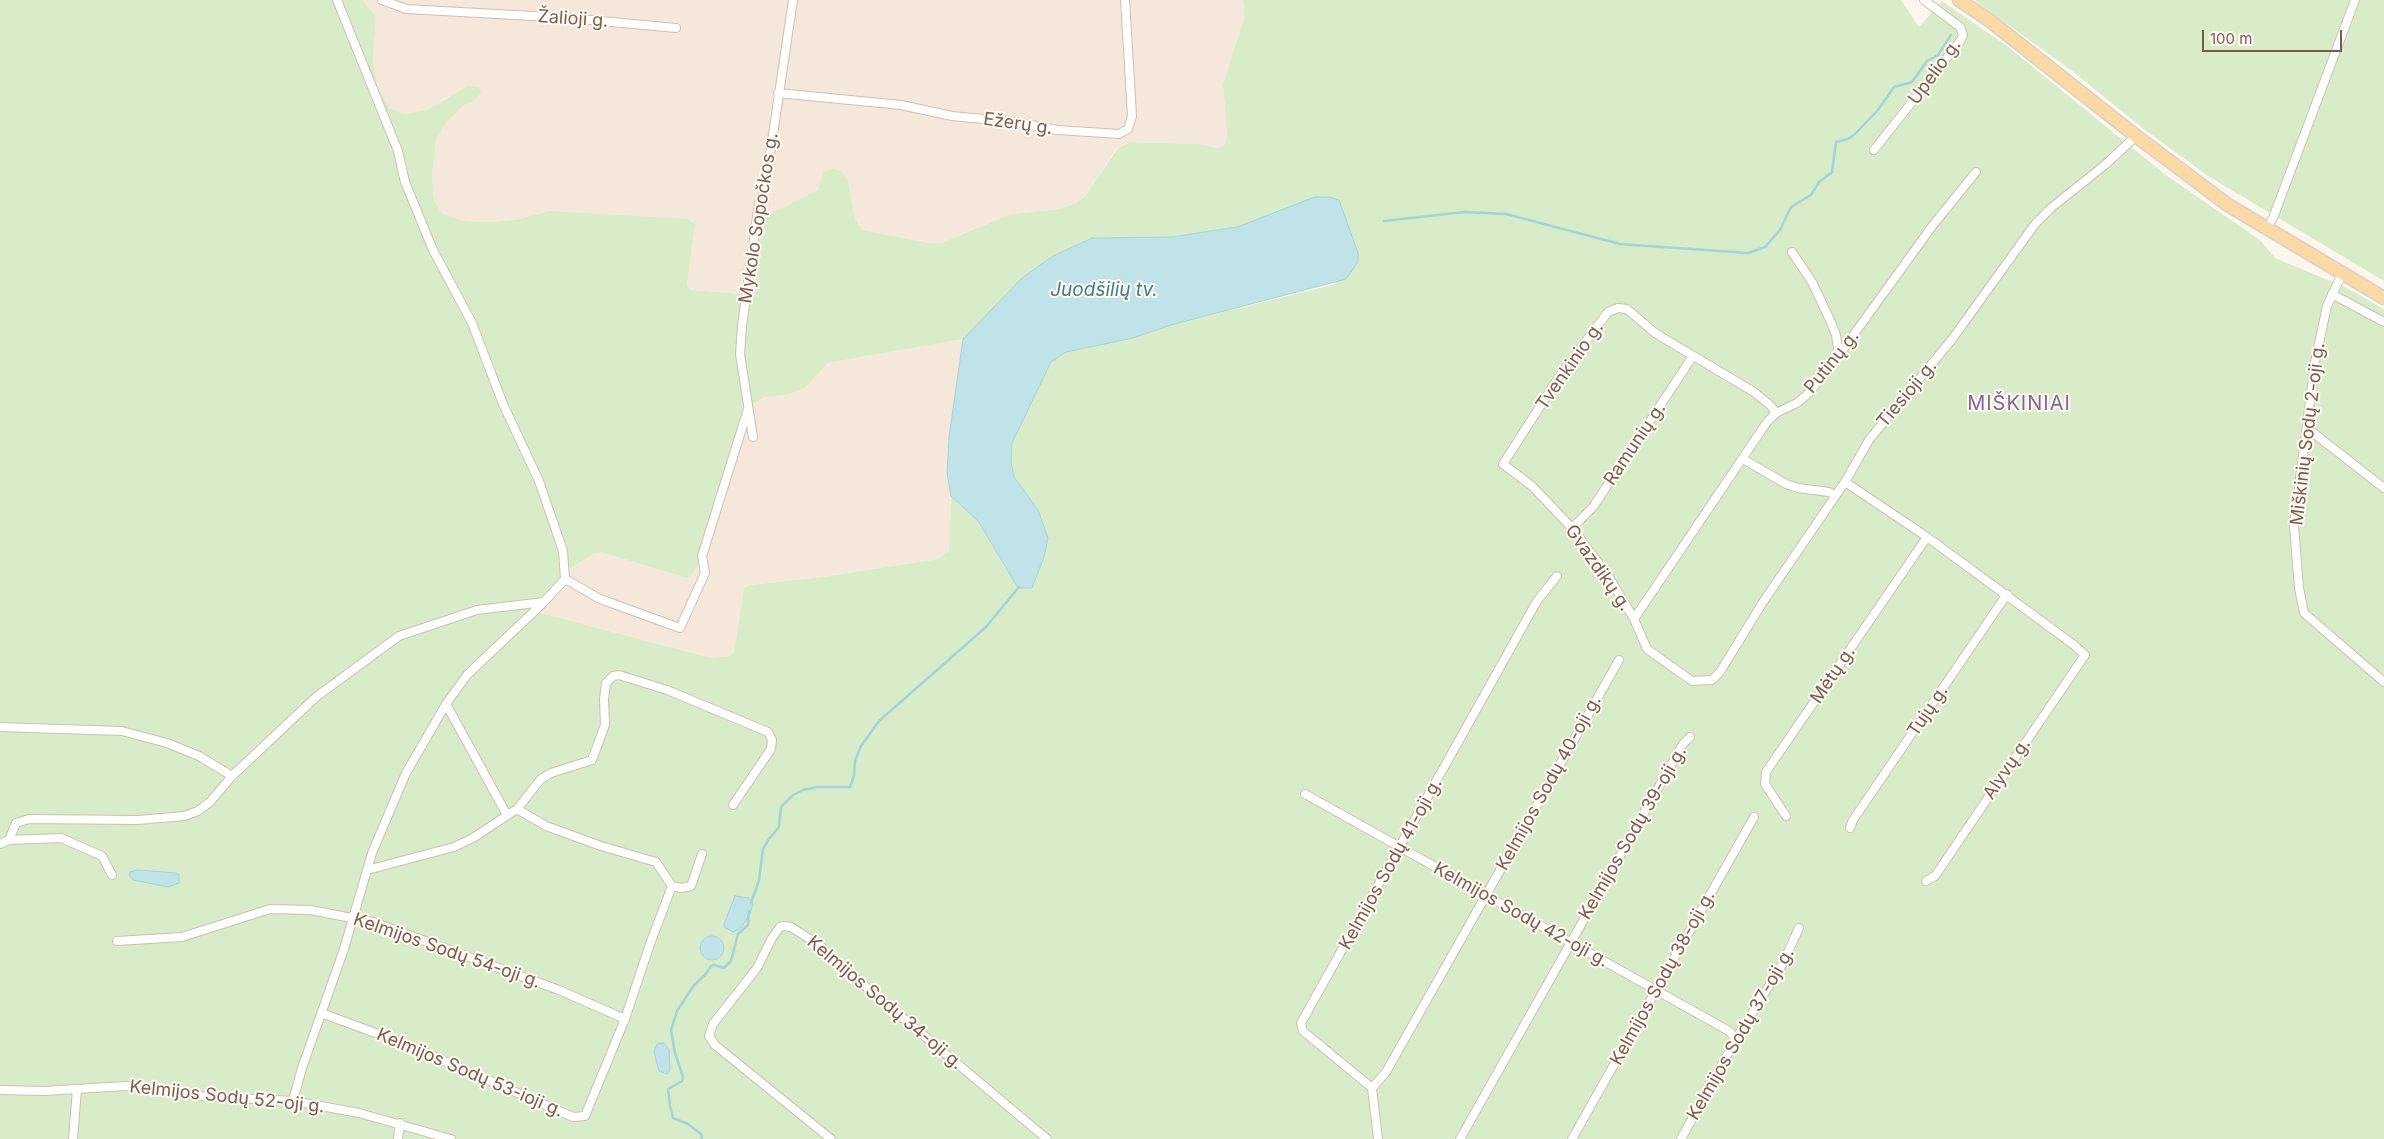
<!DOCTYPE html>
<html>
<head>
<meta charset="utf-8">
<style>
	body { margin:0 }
	#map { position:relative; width:2384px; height:1139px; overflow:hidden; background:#fdf6ec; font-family:Inter,sans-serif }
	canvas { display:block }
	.scale { position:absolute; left:2202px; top:30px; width:140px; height:22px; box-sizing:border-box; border:2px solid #7a5c4d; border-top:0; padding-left:6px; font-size:15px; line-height:18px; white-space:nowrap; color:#7a5c4d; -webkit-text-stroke:4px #fffaf3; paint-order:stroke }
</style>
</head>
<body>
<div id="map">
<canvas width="2384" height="1139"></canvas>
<div class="scale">100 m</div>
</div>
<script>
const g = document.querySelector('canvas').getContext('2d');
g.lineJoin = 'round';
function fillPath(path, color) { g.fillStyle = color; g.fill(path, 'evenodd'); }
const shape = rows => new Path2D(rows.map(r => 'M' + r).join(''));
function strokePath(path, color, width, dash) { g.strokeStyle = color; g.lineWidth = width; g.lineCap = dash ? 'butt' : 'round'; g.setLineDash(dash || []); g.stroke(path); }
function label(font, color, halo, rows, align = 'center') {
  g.font = font + ' Inter,sans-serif'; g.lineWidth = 4; g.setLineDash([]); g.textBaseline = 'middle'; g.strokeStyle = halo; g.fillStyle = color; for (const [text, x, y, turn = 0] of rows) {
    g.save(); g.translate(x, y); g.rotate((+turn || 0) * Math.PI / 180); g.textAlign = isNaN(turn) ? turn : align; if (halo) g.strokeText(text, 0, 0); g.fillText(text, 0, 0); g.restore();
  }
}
fillPath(shape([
	[363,0,1243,0,1244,18,1223,84,1227,137,1224,145,1219,148,1199,144,1130,142,1117,148,1085,196,1075,204,1059,209,1011,214,941,243,929,243,862,230,855,218,848,181,823,173,818,190,762,221,754,295,692,290,687,285,695,225,520,219,491,222,464,221,442,213,434,200,432,175,436,140,447,122,464,105,475,101,481,93,448,97,426,110,406,114,390,108,378,88,373,61,376,17],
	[963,339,949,437,947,473,951,496,949,552,946,556,938,559,822,577,750,585,744,588,734,652,729,656,712,658,529,610,571,568,592,555,602,552,687,578,692,575,697,568,743,414,748,407,764,396,787,395,805,388,828,363]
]), '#f5e8da');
fillPath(shape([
	[0,0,363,0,376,17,373,61,378,88,390,108,406,114,426,110,469,86,479,87,481,93,475,101,464,105,447,122,436,140,432,175,434,200,442,213,464,221,491,222,520,219,550,211,688,219,695,225,687,285,692,290,753,295,762,221,768,215,818,190,823,173,832,169,841,171,848,181,855,218,862,230,929,243,941,243,1011,214,1059,209,1075,204,1085,196,1118,148,1130,142,1199,144,1218,148,1224,145,1227,137,1223,84,1244,18,1243,0,1901,0,1919,27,1942,1,2007,46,2167,176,2260,240,2275,258,2345,287,2384,309,2384,1139,0,1139],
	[1274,213,1336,284,1171,325,1133,338,1066,352,1051,362,1012,443,1011,461,1014,477,1044,557,1032,588,1007,571,978,521,951,496,949,552,938,559,822,577,750,585,744,588,734,652,729,656,712,658,529,610,571,568,592,555,601,552,687,578,692,575,697,568,743,414,748,407,764,397,787,395,805,388,828,363,963,339,1022,278,1053,256,1091,238,1172,237,1237,227],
	[1974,0,2384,0,2384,281,2208,176,2144,129,2071,70]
]), '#d8ecc9');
const water = shape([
	[1315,197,1330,197,1339,200,1358,253,1358,262,1346,279,1171,325,1133,338,1066,352,1051,362,1012,443,1011,461,1014,477,1038,510,1048,538,1044,557,1032,588,1018,588,978,521,951,496,947,473,949,437,963,339,1022,278,1053,256,1092,238,1172,237,1237,227,1315,197],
	[137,870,177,873,179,875,179,883,168,887,133,880,129,875,130,872,137,870],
	[735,896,749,898,753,904,750,914,741,928,733,932,724,927,724,924,735,896],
	'700 948a12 12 0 1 1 24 0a12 12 0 1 1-24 0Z',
	[664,1043,669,1050,670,1070,667,1074,659,1071,654,1052,657,1044,664,1043]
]);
fillPath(water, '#bfe3e8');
strokePath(water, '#a5d3da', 1);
strokePath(shape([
	[1384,221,1465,212,1506,214,1620,244,1748,253,1765,247,1780,230,1791,207,1811,195,1819,182,1832,172,1836,142,1848,139,1855,134,1878,110,1894,87,1912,82,1927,61,1938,55,1951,35],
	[751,903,759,880,763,849,769,839,779,827,781,807,793,795,803,790,817,787,850,787,854,776,855,761,861,746,879,721,986,627,1019,587],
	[702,1139,701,1134,688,1124,673,1118,670,1106,668,1089,682,1081,683,1077,675,1053,671,1030,677,1011,694,985,705,975,711,966,714,965,724,968,731,961,738,934,748,925,749,911]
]), '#a5d3da', 2.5);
const minor = shape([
	[382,0,406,9,569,18,676,28],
	[778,93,901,105,952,116,1015,122,1058,130,1119,134,1128,129,1132,116,1125,0],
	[1874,150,1961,40,1963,35,1960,27,1924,0],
	[2266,229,2273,218,2355,0],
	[1792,252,1812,282,1830,320,1836,335,1839,355],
	[2342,274,2327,306,2315,362,2294,526,2299,588,2304,613,2384,682],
	[2332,294,2384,322],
	[1776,413,1771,406,1754,392,1655,333,1627,309,1618,308,1608,312,1559,377,1503,464,1532,486,1572,528,1609,577,1634,619,1647,649,1692,681,1712,680,1720,672,1763,602,1845,482,1869,440,1953,338,2035,224,2051,208,2106,164,2136,136],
	[2307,428,2384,488],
	[753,437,740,354,742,326,759,203,765,188,793,0],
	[1743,459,1786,484,1798,488,1829,492,1835,495],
	[1845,482,1927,537,2074,645,2085,655,1935,876,1926,881],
	[1572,528,1593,507,1693,356],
	[565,579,600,599,680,628,705,573,702,556,748,409],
	[1634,619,1767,422,1776,413,1797,403,1809,393,1839,355,1933,225,1976,172],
	[446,704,507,815],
	[0,727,122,731,167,743,199,756,232,776,210,802,198,811,184,816,138,820,29,819,16,823,9,840,0,844],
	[232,776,316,697,399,636,477,610,544,602],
	[1305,794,1729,1031,1736,1039],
	[517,809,541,779,551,773,592,760,605,725,604,699,606,683,613,676,619,675,667,690,768,732,772,740,771,749,733,805],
	[1786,816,1765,784,1766,772,1927,537],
	[1850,828,1853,820,2007,594],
	[9,840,61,838,102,856,112,875],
	[367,870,454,847,473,838,517,809,546,826,601,846,656,862,672,886,681,888,691,886,702,854],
	[117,941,182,937,270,909,310,910,373,922,559,990,625,1019],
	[321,1013,403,1043,573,1117,585,1116,625,1019,650,944,672,886],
	[1372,1088,1386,1072,1619,660],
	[0,1090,44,1091,126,1086,198,1096,293,1101,359,1113,451,1139],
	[293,1101,302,1068,344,949,372,853,406,773,446,704,467,675,544,602,565,579,563,551,539,481,503,404,472,323,433,250,405,182,398,151,337,0],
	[73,1139,77,1089],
	[398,1139,400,1123],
	[831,1139,715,1045,709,1036,713,1024,757,968,772,938,780,927,784,926,791,927,819,945,853,976,1047,1139],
	[1378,1139,1372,1088,1303,1031,1301,1023,1537,601,1557,576],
	[1460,1139,1683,744,1690,737],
	[1572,1139,1754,817],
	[1681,1139,1736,1039,1782,965,1799,928]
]);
const primary = shape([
	[1959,0,1989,20,2136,136,2228,205,2384,298]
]);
strokePath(minor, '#d1beb0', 10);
strokePath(primary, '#dad1cd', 15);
strokePath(minor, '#fff', 8);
strokePath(primary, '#fbd9a5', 12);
label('18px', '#7a5c4d', '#fffaf3', [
	["Žalioji g.",573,19,4],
	["Upelio g.",1935,72,-54],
	["Ežerų g.",1018,124,8],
	["Mykolo Sopočkos g.",759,218,-81],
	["Putinų g.",1832,362,-51],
	["Tvenkinio g.",1570,366,-55],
	["Tiesioji g.",1907,394,-50],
	["Miškinių Sodų 2-oji g.",2308,434,-83],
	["Ramunių g.",1635,444,-56],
	["Gvazdikų g.",1598,568,55],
	["Mėtų g.",1833,675,-56],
	["Tujų g.",1928,711,-56],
	["Alyvų g.",2007,769,-56],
	["Kelmijos Sodų 40-oji g.",1549,783,-61],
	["Kelmijos Sodų 39-oji g.",1633,833,-60],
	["Kelmijos Sodų 41-oji g.",1391,864,-61],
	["Kelmijos Sodų 42-oji g.",1521,915,29],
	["Kelmijos Sodų 54-oji g.",447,951,19],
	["Kelmijos Sodų 38-oji g.",1663,978,-61],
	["Kelmijos Sodų 34-oji g.",885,1003,40],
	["Kelmijos Sodų 37-oji g.",1741,1034,-60],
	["Kelmijos Sodų 53-ioji g.",470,1073,23],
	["Kelmijos Sodų 52-oji g.",227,1097,6]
]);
label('italic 19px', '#437c86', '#fffaf3', [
	["Juodšilių tv.",1104,290]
]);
g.letterSpacing = '1px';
label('20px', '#846695', '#fffaf3', [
	["MIŠKINIAI",2019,404]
]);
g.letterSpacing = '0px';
</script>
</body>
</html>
